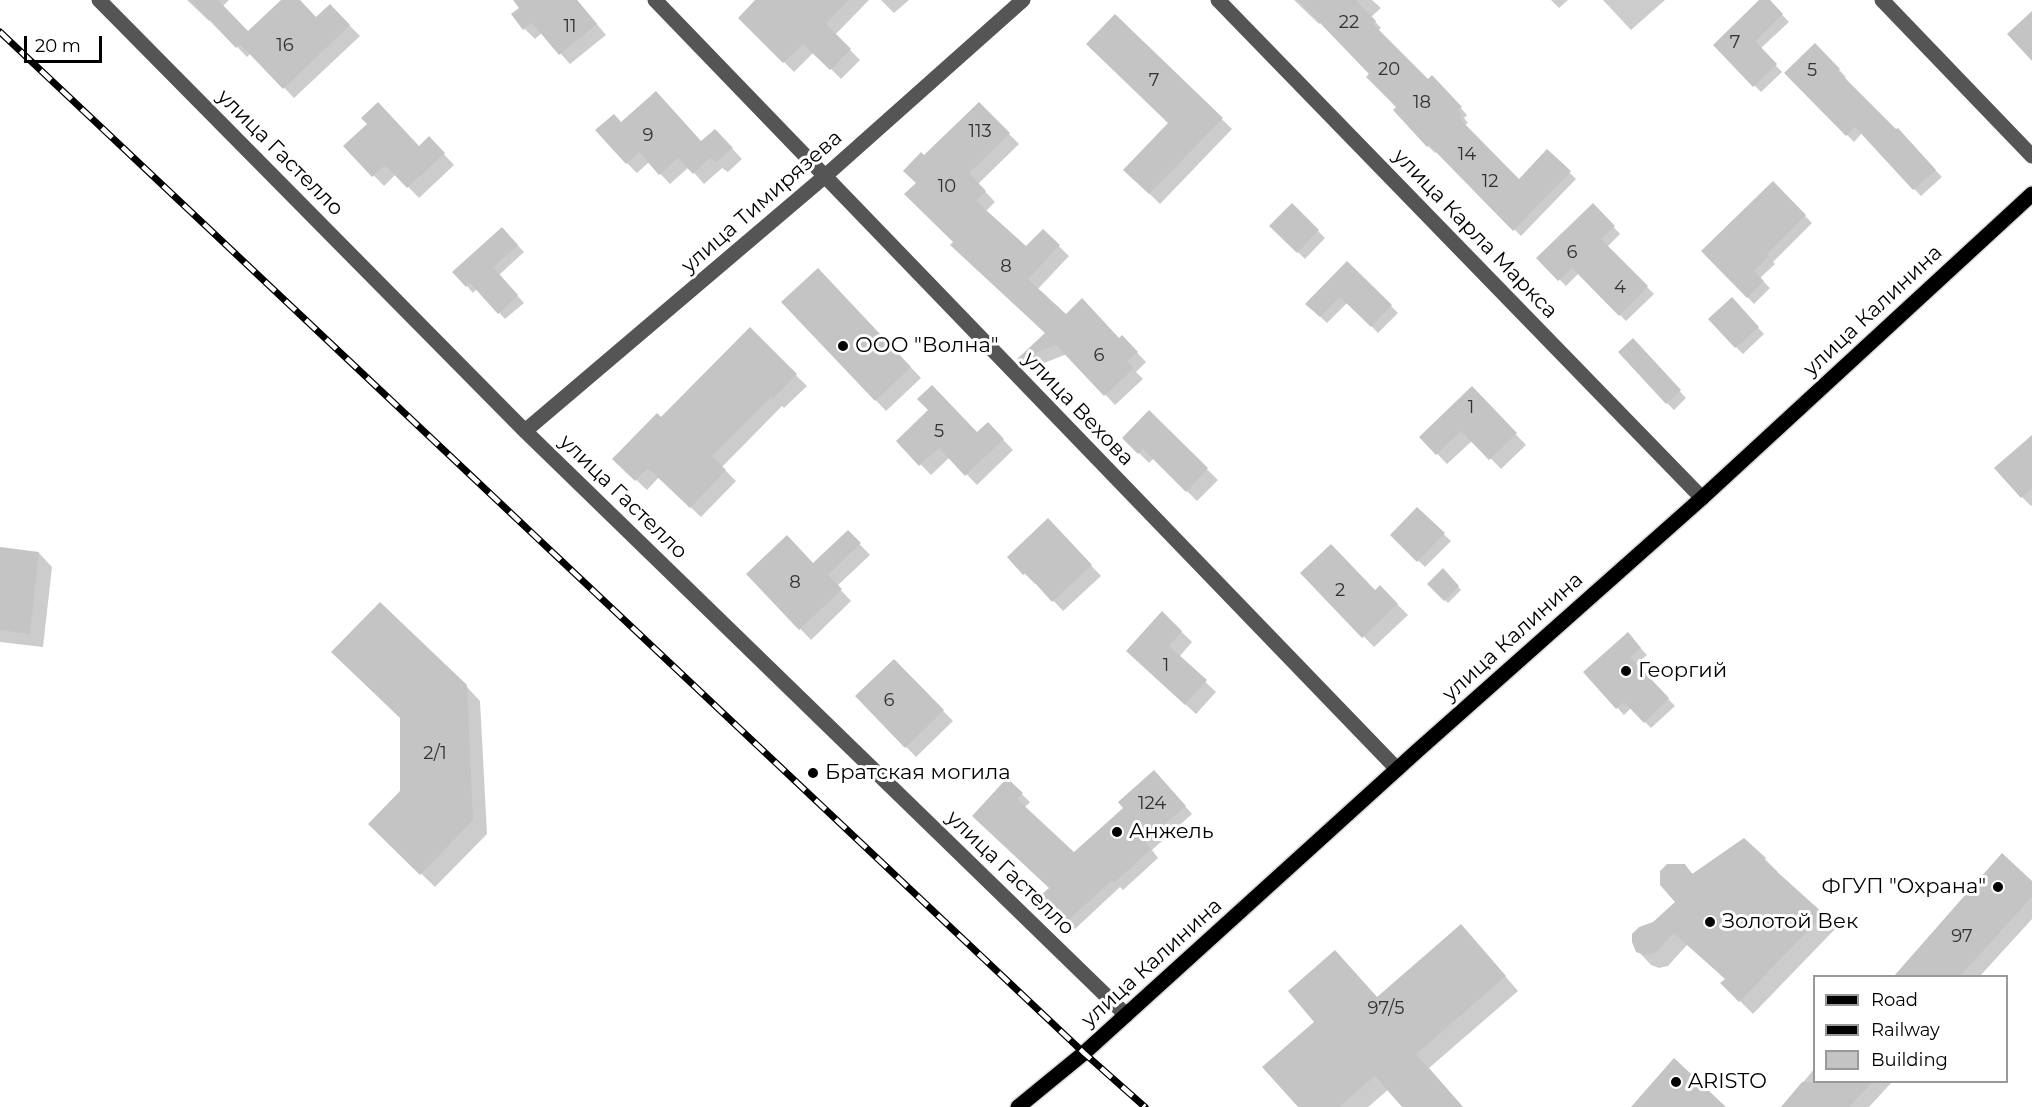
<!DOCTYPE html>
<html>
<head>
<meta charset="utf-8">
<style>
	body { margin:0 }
	#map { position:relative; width:2032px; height:1107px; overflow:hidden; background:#fff; font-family:Montserrat,sans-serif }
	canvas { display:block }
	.legend { position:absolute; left:1813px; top:975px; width:195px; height:108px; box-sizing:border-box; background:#fff; border:2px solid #999; margin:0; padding:8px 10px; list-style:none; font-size:18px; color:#000 }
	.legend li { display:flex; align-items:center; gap:12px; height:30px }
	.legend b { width:30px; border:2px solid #999 }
	.scale { position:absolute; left:24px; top:36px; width:78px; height:27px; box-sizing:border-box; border:3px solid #000; border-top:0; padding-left:8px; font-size:18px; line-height:21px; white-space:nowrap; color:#000; -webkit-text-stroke:4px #fff; paint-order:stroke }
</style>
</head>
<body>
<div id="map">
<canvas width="2032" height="1107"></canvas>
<ul class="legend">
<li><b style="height:8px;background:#000"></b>Road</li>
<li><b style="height:8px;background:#000"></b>Railway</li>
<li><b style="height:16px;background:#c4c4c4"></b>Building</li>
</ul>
<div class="scale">20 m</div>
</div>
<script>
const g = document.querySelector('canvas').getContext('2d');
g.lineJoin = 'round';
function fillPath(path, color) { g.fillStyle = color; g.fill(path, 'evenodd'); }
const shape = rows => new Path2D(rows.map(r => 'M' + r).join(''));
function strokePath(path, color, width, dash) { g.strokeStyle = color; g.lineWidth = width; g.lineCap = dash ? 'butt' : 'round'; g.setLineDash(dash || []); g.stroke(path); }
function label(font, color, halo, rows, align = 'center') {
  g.font = font + ' Montserrat,sans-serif'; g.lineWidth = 6; g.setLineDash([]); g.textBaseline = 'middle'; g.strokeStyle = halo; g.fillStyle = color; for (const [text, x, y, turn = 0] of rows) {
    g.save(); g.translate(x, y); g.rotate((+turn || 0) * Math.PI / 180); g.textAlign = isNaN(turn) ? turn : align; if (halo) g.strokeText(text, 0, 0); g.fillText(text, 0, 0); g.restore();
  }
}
fillPath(shape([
	[187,0,229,0,223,6,249,33,283,0,299,0,317,19,330,6,360,36,294,98,251,53,247,57,210,19,209,21],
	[523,0,577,0,606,35,570,64,542,33,535,39,525,29,526,4],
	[758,0,869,0,835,35,860,60,841,79,814,52,794,72,740,18],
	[881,0,909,0,894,13],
	[1294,0,1372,0,1381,8,1371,17,1381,28,1378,31,1428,81,1439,84,1467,115,1464,118,1468,123,1465,125,1519,181,1548,151,1576,179,1521,236,1437,151,1435,153,1428,146,1396,110,1399,107,1371,74,1321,22,1319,24],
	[1551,0,1568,0,1559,8],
	[1603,0,1665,0,1631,30],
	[1761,0,1768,0,1789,22,1760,49,1782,72,1761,92,1715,45],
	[1115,16,1232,129,1160,204,1125,170,1170,124],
	[1815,45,1846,77,1844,78,1896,131,1904,137,1942,177,1921,196,1862,133,1854,142,1786,73],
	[979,104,1019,144,978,184,995,202,986,211,1026,248,1043,231,1069,256,1037,290,1066,316,1119,340,1122,337,1146,362,1136,372,1143,379,1115,405,1067,354,1029,369,1019,359,1046,334,955,242,918,183,924,157],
	[622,123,702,143,725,141,742,159,728,172,722,168,704,184,689,167,670,184,649,162,637,173,627,163],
	[429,138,454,165,419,198,396,174,384,186,345,146,419,147],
	[1773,183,1812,223,1773,262,1775,264,1760,278,1770,288,1754,304,1703,251],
	[1292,205,1325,238,1305,259,1271,226],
	[1593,205,1620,234,1607,247,1654,294,1626,321,1579,273,1566,286,1538,258],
	[509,236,524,252,499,275,524,303,505,319,477,289,473,293,467,286],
	[1347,263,1398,313,1378,333,1348,302,1327,323,1307,304],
	[828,280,921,378,886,411,783,302],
	[1738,306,1764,334,1743,354,1736,347],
	[750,330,807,386,784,408,782,406,722,467,736,481,701,517,659,477,647,490,614,459,661,419],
	[1640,347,1686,398,1674,410,1667,403],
	[1472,388,1526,445,1501,469,1473,440,1447,464,1421,437],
	[1149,412,1218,480,1197,501,1154,458,1149,463,1124,438],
	[988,424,1013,450,977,485,950,457,931,475,898,441,977,434],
	[2032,437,2032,505,2031,506,2022,497],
	[1417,509,1451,541,1425,567,1392,535],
	[1058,530,1101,576,1063,611,1037,583,1035,584,1025,574],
	[848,532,870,555,837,586,851,601,811,640,748,574,813,565],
	[0,549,39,553,52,567,43,647,0,642],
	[1443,571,1461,590,1448,603,1429,584],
	[1302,573,1375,592,1380,587,1408,615,1374,647],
	[1162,613,1192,642,1179,657,1216,692,1196,714,1138,661],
	[1634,641,1647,655,1635,665,1675,706,1651,728,1631,708,1624,715,1585,672],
	[894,661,953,721,916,757,857,696],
	[466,686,480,701,487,834,435,887,370,824,401,791],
	[1007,780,1030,802,1024,808,1074,854,1162,780,1192,814,1152,850,1158,858,1123,890,1120,887,1075,929,1043,895,1051,888],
	[2002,855,2032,883,2032,919,1980,976,1896,976],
	[1765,859,1778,872,1776,873,1836,928,1753,1014,1722,983,1726,979,1687,945,1668,966,1659,968,1651,965,1638,951,1654,923,1677,902,1685,866,1694,875],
	[1474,940,1518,991,1429,1068,1463,1107,1404,1107,1389,1089,1368,1107,1300,1107,1317,1022,1335,952,1378,998],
	[1814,1069,1814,1082,1892,1082,1869,1107,1783,1107]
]), '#0003');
fillPath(shape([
	[190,0,218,0,248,31,281,0,300,0,316,17,330,4,350,25,283,89,240,44,236,48],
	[513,0,577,0,597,24,559,55,532,23,523,30,511,14,519,8],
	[755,0,849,0,826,24,851,49,830,70,803,44,783,63,738,18],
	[1298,0,1356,0,1376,21,1373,24,1428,79,1432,75,1462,107,1458,110,1462,115,1459,118,1519,179,1547,149,1571,171,1513,231,1429,145,1427,147,1393,110,1396,107,1366,77,1369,74],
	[1759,0,1770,0,1783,14,1755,41,1777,64,1753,87,1713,45],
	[2032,11,2032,61,2007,34],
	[1115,14,1223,118,1149,194,1123,170,1168,123,1086,44],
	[1815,43,1840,69,1838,71,1896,129,1898,128,1936,170,1913,190,1855,127,1846,136,1784,73],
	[656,91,701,141,715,129,733,148,716,162,710,158,693,174,678,158,659,175,639,152,626,164,595,130,614,114,621,122],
	[378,102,419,146,429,136,445,153,407,188,385,165,372,177,343,146,367,124,361,118],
	[979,102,1010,133,969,173,986,191,976,201,1026,246,1043,229,1060,245,1028,279,1066,314,1082,298,1119,338,1122,335,1138,352,1127,361,1134,368,1104,396,1056,345,1017,360,1017,359,1045,333,950,245,953,242,904,194,916,183,903,171,921,152,924,155],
	[1773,181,1806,215,1767,254,1769,257,1754,271,1764,281,1747,298,1701,251],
	[1292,203,1319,230,1297,253,1269,226],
	[1593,203,1615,226,1601,239,1648,286,1619,316,1572,268,1558,281,1536,258],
	[502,227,518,245,493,267,518,295,498,314,470,283,466,287,452,272],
	[1347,261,1392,305,1371,327,1340,297,1320,317,1305,304],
	[818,268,911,367,875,401,781,302],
	[1732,297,1759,327,1735,348,1708,319],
	[750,327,797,374,773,399,771,397,712,456,726,470,690,508,648,468,635,481,612,459,657,413,661,417],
	[1633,338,1681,390,1666,404,1618,352],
	[932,385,977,432,988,422,1004,439,965,476,939,448,919,466,896,441,928,410,917,399],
	[1472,386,1517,433,1489,460,1461,431,1436,455,1419,437],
	[1149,410,1208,468,1186,492,1143,449,1138,454,1122,438],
	[2032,435,2032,488,2021,498,1994,468],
	[1417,507,1445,533,1417,562,1390,535],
	[1048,518,1092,565,1052,602,1026,573,1023,575,1007,557],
	[848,530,861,543,828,575,842,589,799,630,746,574,787,535,813,563],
	[1331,544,1375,590,1380,585,1398,604,1362,638,1300,573],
	[0,547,39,552,30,634,0,630],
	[1443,568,1459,586,1444,601,1427,584],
	[380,602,467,685,473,820,420,875,368,824,400,791,400,718,331,652],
	[1162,611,1182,631,1169,646,1207,680,1185,705,1126,651],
	[1628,632,1641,648,1630,657,1669,698,1644,723,1624,702,1616,709,1583,672],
	[894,659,944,710,905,748,855,696],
	[1154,770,1186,806,1145,841,1151,849,1114,883,1111,881,1066,922,1041,895,1049,888,972,816,1007,778,1023,793,1017,799,1074,852,1123,808,1118,802],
	[1744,838,1766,858,1764,860,1824,914,1739,1002,1720,983,1725,979,1674,933,1655,953,1645,955,1636,952,1632,942,1632,934,1639,927,1653,922,1675,902,1660,885,1660,871,1667,864,1685,864,1692,874],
	[2002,853,2032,881,2032,897,1960,976,1894,976],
	[1461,924,1506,976,1416,1054,1463,1107,1402,1107,1375,1076,1339,1107,1298,1107,1262,1067,1314,1022,1288,991,1335,950,1377,997],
	[1674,1058,1726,1107,1631,1107],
	[1802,1082,1873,1082,1849,1107,1781,1107]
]), '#c4c4c4');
const major = shape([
	[1018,1107,1084,1053,1416,752,1702,498,2032,194]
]);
strokePath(major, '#dbdbdb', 18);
strokePath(shape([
	[99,0,525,431,1126,1015],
	[655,0,1397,769],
	[1218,0,1702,498],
	[1882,0,2032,156],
	[525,431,824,177,1023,0]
]), '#555', 15);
strokePath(major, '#000', 15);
const rail = shape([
	[0,32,1084,1053,1145,1107]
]);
strokePath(rail, '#000', 7);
strokePath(rail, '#fff', 4.5, [14]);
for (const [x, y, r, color] of [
	[843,346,6,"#000"],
	[1626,671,6,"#000"],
	[813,773,6,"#000"],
	[1117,832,6,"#000"],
	[1998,887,6,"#000"],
	[1710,922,6,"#000"],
	[1676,1082,6,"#000"]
]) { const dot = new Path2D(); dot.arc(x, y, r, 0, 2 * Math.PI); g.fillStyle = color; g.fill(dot); strokePath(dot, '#fff', 2); }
label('18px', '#313131', null, [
	["22",1349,23],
	["11",570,27],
	["7",1735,43],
	["16",285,46],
	["20",1389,70],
	["5",1812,71],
	["7",1154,81],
	["18",1422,103],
	["113",980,132],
	["9",648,136],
	["14",1467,155],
	["12",1490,182],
	["10",947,187],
	["6",1572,253],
	["8",1006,267],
	["4",1620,288],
	["6",1099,356],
	["1",1471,408],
	["5",939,432],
	["8",795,583],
	["2",1340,591],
	["1",1166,666],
	["6",889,701],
	["2/1",435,754],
	["124",1152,804],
	["97",1962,937],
	["97/5",1386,1009]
]);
label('21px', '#000', '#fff', [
	["улица Гастелло",280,153,45],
	["улица Тимирязева",762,202,-41],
	["улица Карла Маркса",1475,234,46],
	["улица Калинина",1873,311,-43],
	["улица Вехова",1078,409,46],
	["улица Гастелло",623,497,44],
	["улица Калинина",1513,637,-42],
	["улица Гастелло",1010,873,44],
	["улица Калинина",1152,963,-42]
]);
label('21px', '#000', '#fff', [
	["ООО \"Волна\"",855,346],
	["Георгий",1638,671],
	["Братская могила",825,773],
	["Анжель",1129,832],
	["ФГУП \"Охрана\"",1986,887,"right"],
	["Золотой Век",1722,922],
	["ARISTO",1688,1082]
], 'left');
</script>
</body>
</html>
